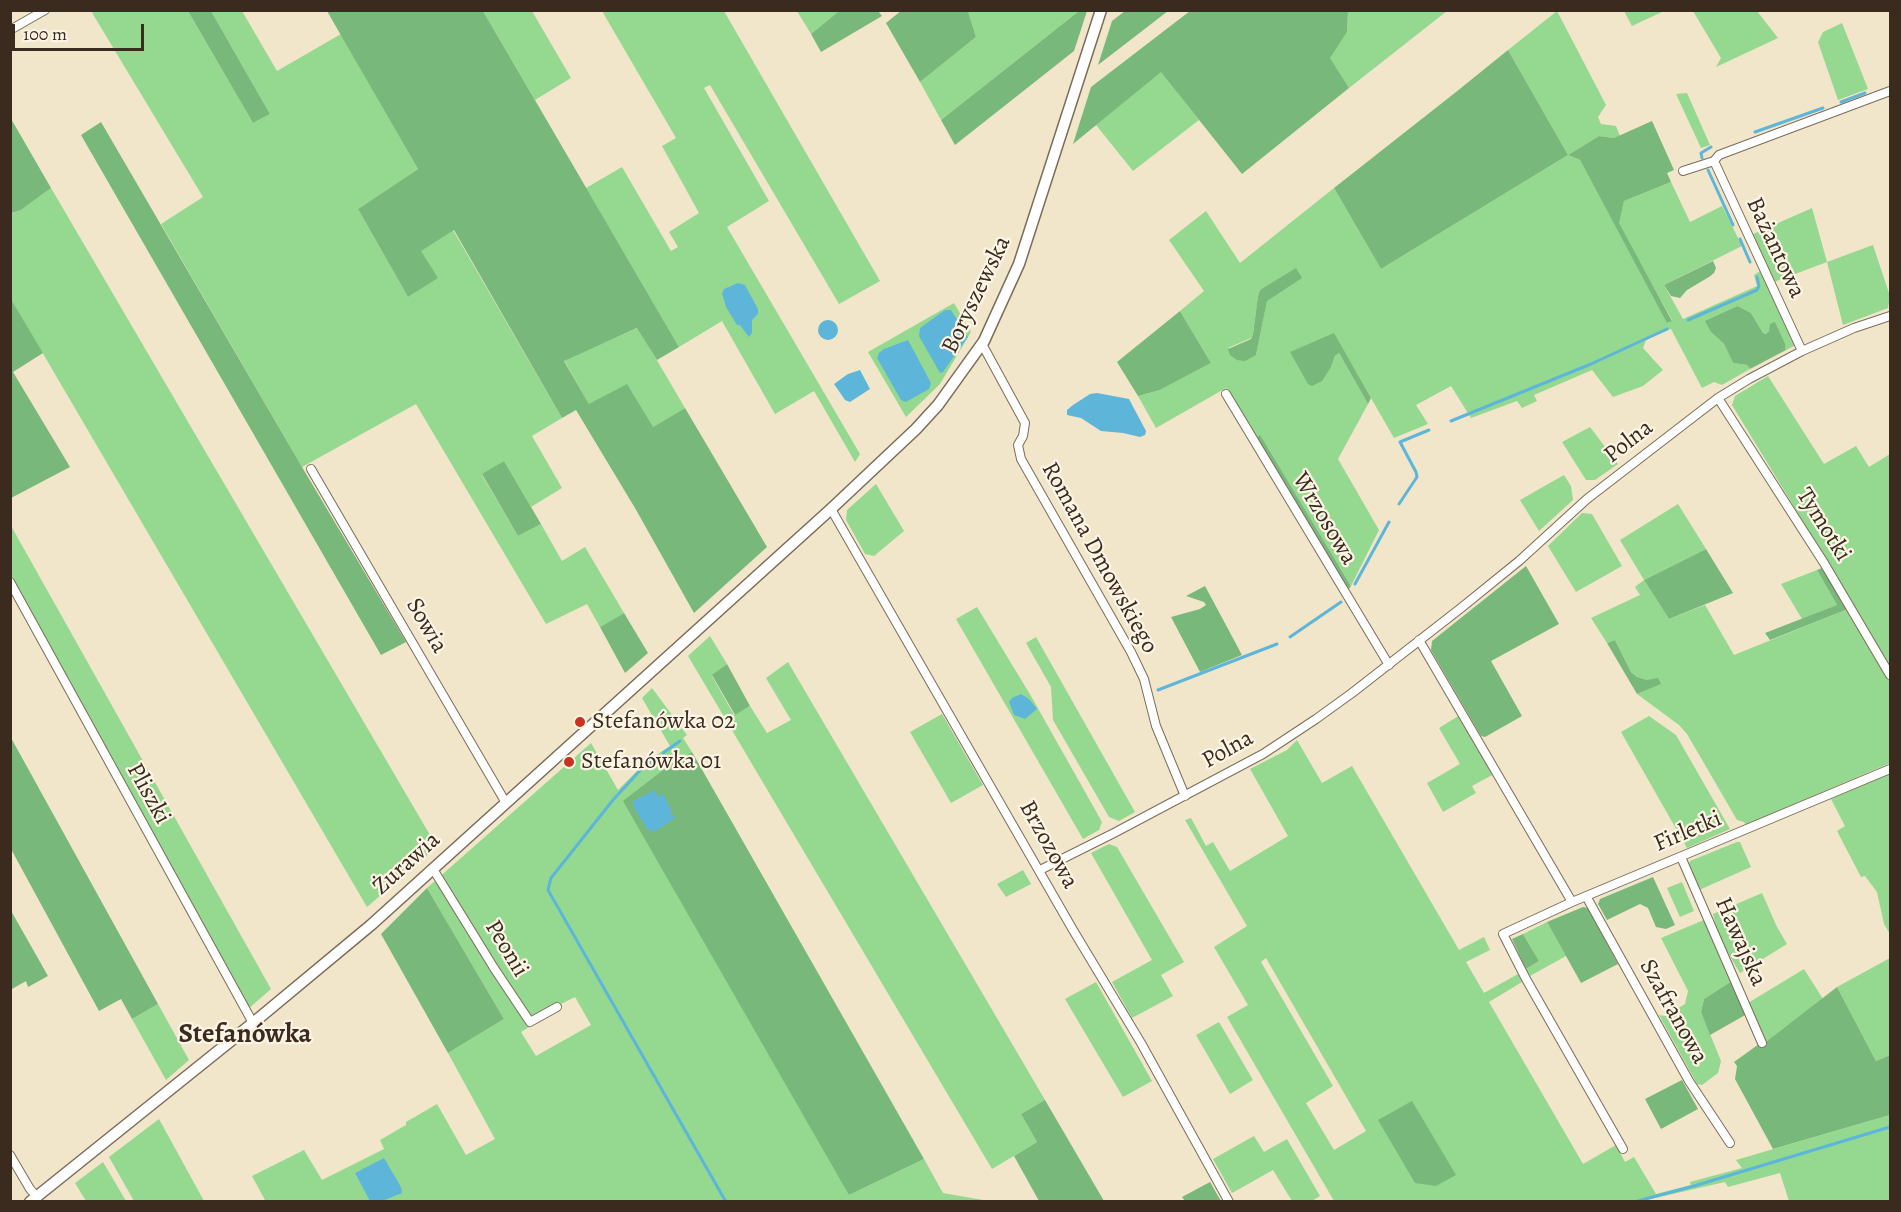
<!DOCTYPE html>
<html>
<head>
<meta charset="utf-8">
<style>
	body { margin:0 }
	#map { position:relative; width:1901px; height:1212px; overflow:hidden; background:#f1e6c9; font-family:Alegreya,serif }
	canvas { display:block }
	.frame { position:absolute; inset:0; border:12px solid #3b2a1e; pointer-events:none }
	.scale { position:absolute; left:12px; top:24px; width:132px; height:27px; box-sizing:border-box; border:3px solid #3b2a1e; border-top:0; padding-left:8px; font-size:18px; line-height:21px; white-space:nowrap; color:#3b2a1e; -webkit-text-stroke:4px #fcf5e5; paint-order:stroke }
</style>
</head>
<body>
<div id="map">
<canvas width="1901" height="1212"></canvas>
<div class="frame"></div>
<div class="scale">100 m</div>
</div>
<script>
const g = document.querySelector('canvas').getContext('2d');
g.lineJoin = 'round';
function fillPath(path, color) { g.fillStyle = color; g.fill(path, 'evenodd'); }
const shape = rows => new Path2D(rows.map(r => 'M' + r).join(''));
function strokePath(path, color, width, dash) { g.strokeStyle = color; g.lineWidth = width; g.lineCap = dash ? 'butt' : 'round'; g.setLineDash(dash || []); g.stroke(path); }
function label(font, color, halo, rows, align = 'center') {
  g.font = font + ' Alegreya,serif'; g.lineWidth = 4.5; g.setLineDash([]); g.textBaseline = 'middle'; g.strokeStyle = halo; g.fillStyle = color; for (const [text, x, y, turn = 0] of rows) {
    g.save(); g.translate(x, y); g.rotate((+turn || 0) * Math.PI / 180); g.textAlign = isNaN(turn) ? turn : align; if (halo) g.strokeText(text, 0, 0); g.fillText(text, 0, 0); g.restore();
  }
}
fillPath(shape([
	[91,11,188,11,253,123,270,114,211,11,242,11,277,71,341,34,418,169,358,209,408,297,437,278,420,251,453,230,562,418,532,436,562,488,531,507,504,461,482,475,518,536,541,524,562,561,585,547,624,613,600,627,587,604,546,624,416,404,302,467,161,224,203,197],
	[483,11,532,11,571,78,535,100],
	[602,11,724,11,880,281,839,304,710,85,704,88,769,201,727,227,860,454,855,462,814,391,775,414,722,321,679,347,586,188,622,167,671,251,678,247,669,232,699,213,662,146,676,138],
	[797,11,839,11,811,34],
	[968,11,1079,11,941,120,920,82,976,37],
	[1348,11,1447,11,1349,88,1329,58,1347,32],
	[1557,11,1606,105,1598,117,1601,124,1616,126,1620,136,1614,138,1599,136,1568,155,1580,160,1668,323,1672,320,1618,223,1624,201,1671,182,1690,222,1722,206,1742,246,1664,285,1683,319,1757,286,1754,275,1760,271,1796,345,1786,350,1786,347,1769,331,1766,334,1763,333,1751,313,1738,306,1711,332,1724,344,1733,363,1747,365,1750,369,1722,385,1714,382,1702,388,1671,329,1646,340,1643,348,1663,370,1643,386,1613,397,1592,370,1534,395,1537,401,1522,408,1517,401,1471,418,1451,386,1416,405,1428,424,1394,438,1334,334,1331,367,1335,356,1339,353,1368,404,1338,459,1379,530,1351,586,1260,436,1256,438,1226,388,1156,428,1138,396,1160,390,1211,363,1180,311,1204,291,1169,240,1206,211,1240,263,1334,188,1381,269,1568,155,1508,50],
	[1301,278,1267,300,1256,355,1228,348,1251,338,1253,334,1258,296,1260,290],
	[1624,11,1664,11,1632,26],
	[1693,11,1757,11,1778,38,1716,67,1721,58],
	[1842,23,1868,89,1838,100,1818,42,1823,32],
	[1161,71,1199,120,1133,171,1096,125],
	[1687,93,1710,145,1701,148,1676,94],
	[51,188,437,847,367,907,11,299,11,213,21,210],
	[1812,208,1827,262,1873,245,1890,296,1888,308,1843,325,1827,262,1774,282,1751,235],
	[954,303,971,332,940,384,906,417,868,352],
	[638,328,685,408,653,427,589,404,564,360],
	[1768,376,1824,464,1856,446,1869,467,1890,454,1890,669,1824,556,1732,405,1735,396],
	[1590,427,1618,464,1595,480,1586,480,1562,442],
	[1564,475,1571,486,1573,500,1539,531,1520,500],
	[876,484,904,531,874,556,865,554,846,520,847,510],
	[1678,504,1706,549,1644,580,1669,619,1705,605,1734,655,1848,609,1890,682,1890,763,1746,825,1744,822,1737,820,1687,734,1679,725,1637,694,1660,684,1637,677,1631,672,1615,640,1607,643,1591,618,1640,595,1635,587,1644,580,1620,540],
	[1582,513,1592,514,1622,566,1576,592,1548,546],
	[10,524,271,989,248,1009,11,576],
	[1817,570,1837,605,1802,619,1781,584],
	[977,607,1031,696,1102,822,1099,830,1083,839,956,619],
	[710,636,727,664,712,676,734,715,750,706,767,733,791,720,766,678,788,662,1045,1100,1021,1114,1037,1142,992,1169,688,656],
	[1036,637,1135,812,1119,821,1109,817,1053,720,1051,687,1026,643],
	[652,688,687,735,683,738,692,752,667,767,849,1195,924,1159,943,1193,989,1201,266,1202,252,1176,304,1150,322,1180,384,1149,380,1140,406,1125,406,1122,437,1104,466,1155,495,1139,448,1053,504,1019,427,888,591,743,618,790,646,762,670,746,642,698],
	[575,997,591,1025,536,1056,521,1032,529,1027,526,1021,557,1003,559,1005],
	[942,714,983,785,951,803,910,732],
	[1460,715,1494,774,1472,786,1476,793,1443,812,1427,783,1460,764,1439,728],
	[1649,716,1676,735,1730,829,1687,848,1621,732],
	[1297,740,1322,783,1352,766,1459,950,1484,937,1490,950,1466,962,1484,993,1518,974,1522,982,1489,1002,1583,1164,1616,1145,1625,1162,1634,1157,1656,1194,1691,1185,1690,1182,1742,1168,1736,1160,1890,1115,1890,1201,1789,1201,1780,1173,1728,1187,1725,1182,1642,1201,1334,1201,1227,1017,1248,1005,1214,947,1247,926,1185,820,1191,818,1206,846,1213,842,1230,871,1288,836,1250,769,1287,750],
	[1266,958,1366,1131,1334,1150,1306,1103,1333,1086,1261,962],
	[1890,773,1890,934,1884,924,1877,892,1865,876,1861,877,1837,831,1845,826,1831,799],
	[1737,842,1740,842,1751,867,1699,890,1688,867,1690,861],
	[1109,844,1117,847,1184,962,1161,975,1173,996,1132,1018,1112,982,1152,960,1091,853],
	[1023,870,1031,884,1006,897,997,884],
	[1682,882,1694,911,1680,917,1667,888],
	[1762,893,1777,927,1787,944,1740,973,1719,938,1713,914],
	[1704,920,1732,981,1704,999,1701,1012,1721,1061,1718,1073,1702,1085,1697,1084,1659,1015,1665,1016,1685,1004,1688,991,1661,938],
	[1547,922,1566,956,1530,976,1526,969,1539,961,1523,934],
	[1890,958,1890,1055,1876,1061,1837,987],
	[1804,969,1823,999,1766,1043,1748,1003],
	[1096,982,1152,1081,1123,1097,1065,999],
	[158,1004,189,1060,166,1080,132,1019],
	[1219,1022,1253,1080,1230,1094,1196,1035],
	[159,1119,204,1201,134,1201,109,1157],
	[1254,1136,1264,1152,1287,1139,1320,1196,1312,1201,1292,1201,1273,1170,1232,1193,1213,1159],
	[103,1162,126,1201,86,1201,75,1183]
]), '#95d890');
fillPath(shape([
	[902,10,968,11,976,37,920,82,886,23],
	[188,11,211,11,270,114,253,123],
	[327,11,483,11,679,347,657,360,637,328,564,361,589,404,627,384,653,427,685,408,767,547,694,613,635,508,576,410,562,418,454,230,421,251,438,278,408,297,358,209,418,169],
	[839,11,878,11,882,16,821,52,811,34],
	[1079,11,1087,11,1074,51,955,145,941,120],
	[1125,11,1168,11,1098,65,1112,21],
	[1190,11,1348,11,1347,32,1330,58,1349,88,1242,174,1161,72,1073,144,1091,87],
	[1508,50,1568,155,1599,136,1614,138,1652,121,1674,170,1667,173,1671,182,1624,201,1619,223,1672,321,1667,323,1580,160,1568,155,1381,269,1334,188,1456,92],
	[10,117,51,188,21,210,11,213],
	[101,122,302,467,406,642,381,655,81,135],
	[1713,261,1716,268,1714,273,1709,277,1687,290,1680,298,1671,296,1664,285],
	[1296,268,1302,278,1267,301,1256,355,1245,361,1237,360,1230,355,1228,349,1251,339,1253,334,1258,296,1260,290],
	[11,299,43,353,13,372,70,467,11,498],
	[1738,306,1751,313,1763,333,1766,334,1769,331,1770,324,1775,322,1785,344,1786,350,1750,369,1747,365,1733,363,1724,344,1711,332,1705,321],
	[1180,311,1211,363,1160,390,1138,396,1117,362],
	[1334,333,1371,398,1368,404,1339,353,1335,356,1331,367,1322,381,1312,386,1308,384,1290,352],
	[1260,435,1351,586,1348,590,1256,438],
	[504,461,541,524,518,536,482,474],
	[1706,549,1733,593,1669,619,1644,580],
	[1526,566,1559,624,1491,661,1522,716,1485,737,1481,736,1431,650,1432,641],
	[1824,567,1848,609,1770,640,1765,633,1837,605,1817,570],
	[1205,586,1242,655,1200,672,1171,617,1200,609,1206,605,1204,602,1186,596],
	[624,613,648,653,625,673,600,627],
	[1615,640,1631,672,1637,677,1647,680,1658,678,1661,684,1637,694,1607,643],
	[727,664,750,706,735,715,712,675],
	[10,736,158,1004,132,1019,121,999,99,1011,11,849],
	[692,752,924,1159,849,1195,623,801,667,767],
	[1653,877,1675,925,1666,929,1656,927,1648,908,1640,904,1607,920,1598,904,1600,899],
	[427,888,504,1019,448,1053,381,934],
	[1583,907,1588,908,1618,964,1581,983,1547,922],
	[10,909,48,976,28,987,26,981,12,989,11,985],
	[1523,934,1539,961,1526,969,1512,939],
	[1732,981,1747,1014,1710,1035,1701,1012,1704,999],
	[1837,987,1876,1061,1890,1055,1890,1115,1773,1149,1735,1079,1737,1066,1734,1062,1759,1044,1766,1042],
	[1682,1080,1698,1109,1661,1129,1645,1099],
	[1045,1100,1104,1201,1039,1201,1014,1156,1037,1142,1021,1114],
	[1412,1101,1456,1175,1436,1186,1415,1183,1378,1120],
	[1210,1182,1221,1201,1185,1201,1182,1197]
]), '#78b87a');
fillPath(shape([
	[738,283,745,285,758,309,758,314,752,320,752,333,749,337,740,325,737,325,726,307,722,293,724,289],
	[945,310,951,310,968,337,943,372,940,373,919,336,920,328],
	'818 330a10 10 0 1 1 20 0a10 10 0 1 1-20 0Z',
	[908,340,931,383,929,389,906,402,901,400,877,358,879,353,884,349],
	[860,370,870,389,850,402,845,400,834,384,848,374],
	[1097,393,1129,399,1146,431,1145,435,1140,437,1123,433,1101,431,1081,418,1067,415,1067,410,1073,405,1090,394],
	[1021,694,1029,699,1037,709,1025,719,1014,715,1009,702,1012,698],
	[655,790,658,797,663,793,671,810,670,815,674,815,675,818,656,831,648,830,633,806,633,801],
	[384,1158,401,1187,402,1193,382,1201,370,1201,355,1173]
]), '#5db6da');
strokePath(shape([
	[1841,102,1865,93],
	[1755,132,1823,108],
	[1702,158,1701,153,1711,147],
	[1708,170,1733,225],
	[1740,239,1750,262],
	[1688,320,1757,290,1759,286,1757,277],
	[1451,421,1591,364,1667,329],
	[1399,504,1417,477,1416,472,1400,442,1429,430],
	[1355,584,1389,522],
	[1290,637,1341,602],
	[1158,690,1277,644],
	[663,753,680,741],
	[654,760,645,765,613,800,551,878,548,890,726,1202],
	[1634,1202,1694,1186,1890,1127]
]), '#5db6da', 3);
const minor = shape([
	[10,30,45,10],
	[1683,171,1714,161],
	[982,344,1025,423,1023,436,1018,445,1021,459,1131,652,1144,679,1156,726,1185,796],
	[1802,351,1714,161,1719,155,1890,91],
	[1226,394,1389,665],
	[1718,398,1824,563,1890,675],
	[311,469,506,803],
	[831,509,1073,930,1141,1043,1229,1202],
	[10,582,253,1023],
	[1419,640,1572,902],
	[1681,857,1762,1043],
	[433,869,494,968,530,1022,557,1007],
	[1040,870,1114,833,1263,754,1316,719,1352,693,1461,608,1519,561,1587,499,1718,398,1749,379,1802,351,1854,328,1890,316],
	[1586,896,1689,1081,1730,1143],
	[1623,1149,1526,979,1503,934,1572,902,1890,769],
	[10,1155,30,1189,37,1197]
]);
const secondary = shape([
	[30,1202,253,1023,371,925,831,509,916,429,938,405,984,341,1019,264,1101,10]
]);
strokePath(minor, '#7b6c5a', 10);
strokePath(secondary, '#7b6c5a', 13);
strokePath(minor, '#fff', 8);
strokePath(secondary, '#fff', 10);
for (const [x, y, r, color] of [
	[580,722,6,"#c8321e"],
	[569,762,6,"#c8321e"]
]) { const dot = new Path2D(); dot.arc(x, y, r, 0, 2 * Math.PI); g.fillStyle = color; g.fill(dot); strokePath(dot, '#fcf5e5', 2); }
label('24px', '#3b2a1e', '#fcf5e5', [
	["Bażantowa",1775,248,65],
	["Boryszewska",977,295,-64],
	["Polna",1629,442,-38],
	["Wrzosowa",1324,519,59],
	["Tymotki",1823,525,58],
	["Romana Dmowskiego",1099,558,61],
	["Sowia",426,626,60],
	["Polna",1228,750,-29],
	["Pliszki",148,794,61],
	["Firletki",1688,832,-23],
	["Brzozowa",1048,845,61],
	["Żurawia",407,864,-42],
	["Hawajska",1740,942,66],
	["Peonii",506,949,59],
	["Szafranowa",1673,1012,61]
]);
label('24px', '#3b2a1e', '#fcf5e5', [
	["Stefanówka 02",592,722],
	["Stefanówka 01",581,762]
], 'left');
label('bold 27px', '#3b2a1e', '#fcf5e5', [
	["Stefanówka",245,1035]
]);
</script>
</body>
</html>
